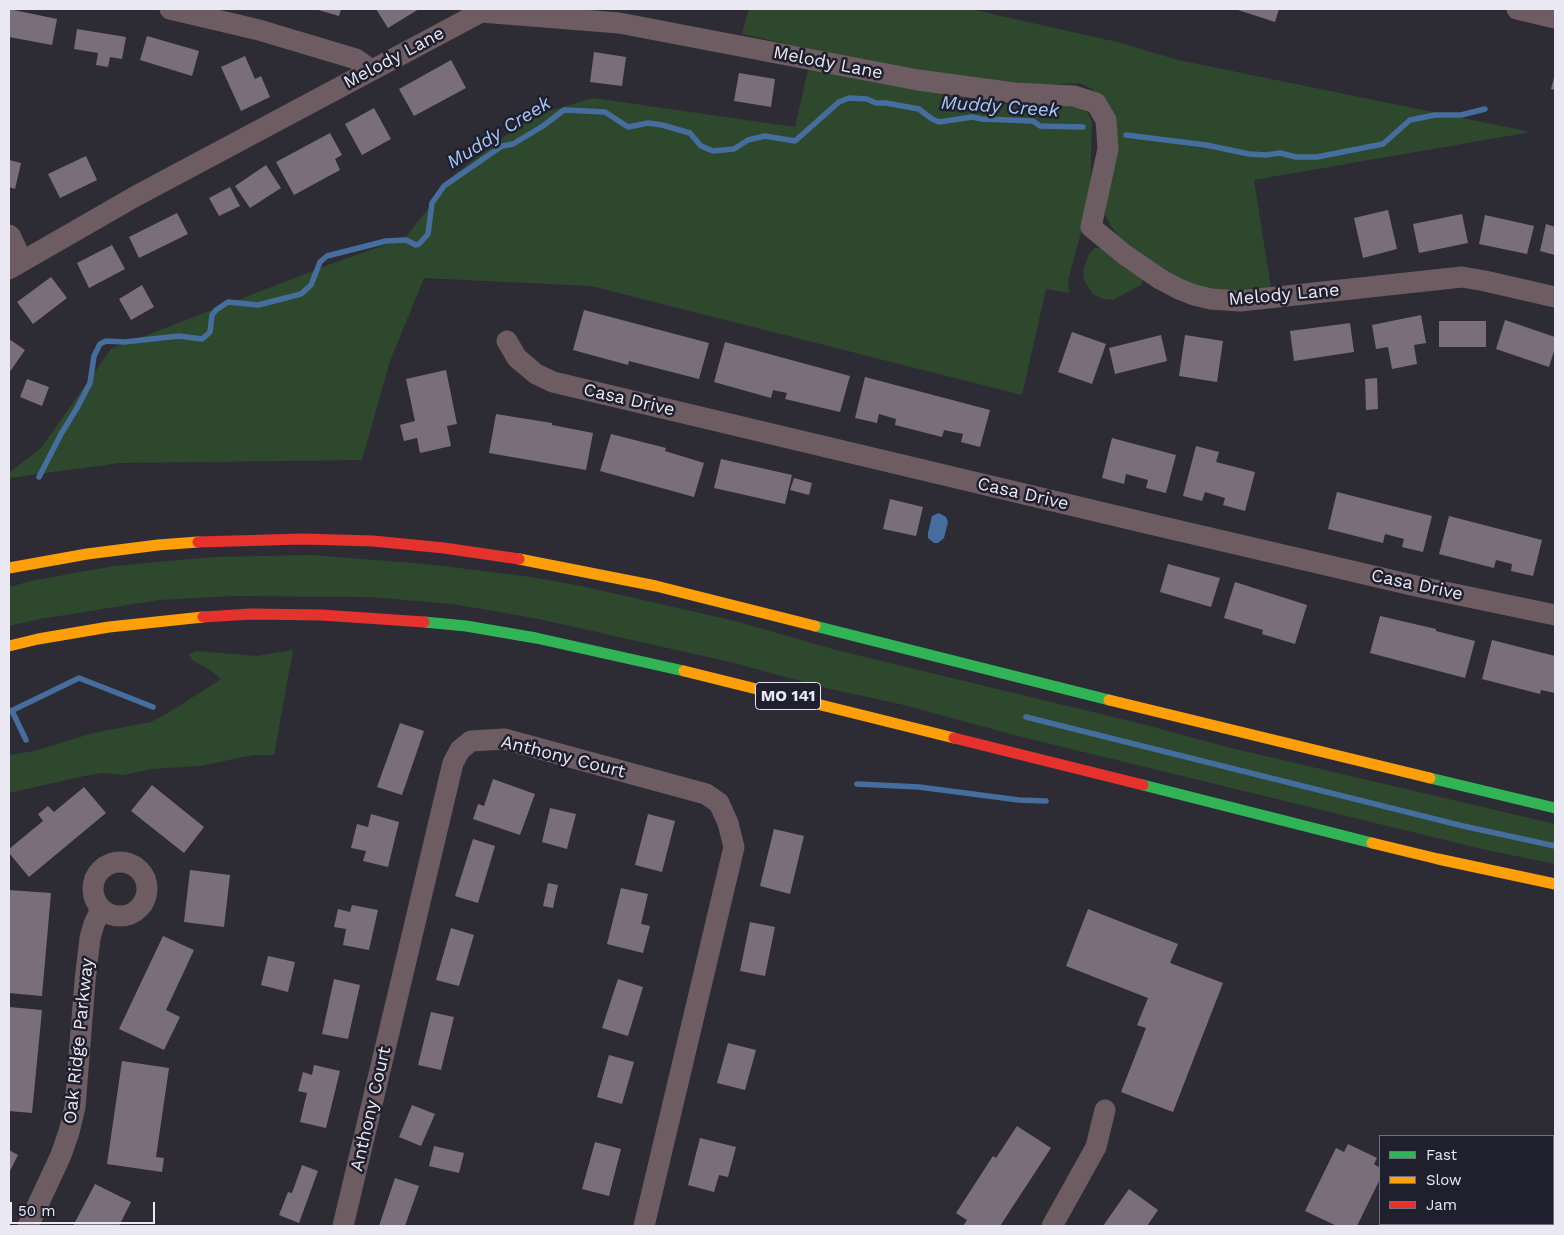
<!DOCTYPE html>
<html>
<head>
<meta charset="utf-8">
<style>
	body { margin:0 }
	#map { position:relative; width:1564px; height:1235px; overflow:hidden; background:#2d2c35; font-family:"Work Sans",sans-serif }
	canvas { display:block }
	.frame { position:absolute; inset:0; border:10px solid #e9e8f3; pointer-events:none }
	.legend { position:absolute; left:1379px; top:1135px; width:175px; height:90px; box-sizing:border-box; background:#201f2e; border:1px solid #706f7d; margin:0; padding:6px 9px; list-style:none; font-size:15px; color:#e9e8f3 }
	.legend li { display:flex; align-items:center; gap:10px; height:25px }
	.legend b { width:25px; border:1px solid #706f7d }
	.scale { position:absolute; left:10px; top:1202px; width:145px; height:22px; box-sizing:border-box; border:2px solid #e9e8f3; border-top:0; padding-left:6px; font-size:15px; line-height:18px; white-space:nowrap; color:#e9e8f3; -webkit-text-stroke:4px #201f2e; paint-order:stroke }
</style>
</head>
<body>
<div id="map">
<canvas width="1564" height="1235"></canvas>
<div class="frame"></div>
<ul class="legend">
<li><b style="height:6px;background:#30b455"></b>Fast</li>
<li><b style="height:6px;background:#ff9f0a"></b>Slow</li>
<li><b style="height:6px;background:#e5322d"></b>Jam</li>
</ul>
<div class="scale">50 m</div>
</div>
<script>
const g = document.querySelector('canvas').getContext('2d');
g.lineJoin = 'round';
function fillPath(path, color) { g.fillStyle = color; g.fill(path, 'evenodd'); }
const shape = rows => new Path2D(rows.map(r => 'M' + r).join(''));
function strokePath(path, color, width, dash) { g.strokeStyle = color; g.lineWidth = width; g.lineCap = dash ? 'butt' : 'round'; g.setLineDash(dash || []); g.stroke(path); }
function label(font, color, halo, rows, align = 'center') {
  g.font = font + ' "Work Sans",sans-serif'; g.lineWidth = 5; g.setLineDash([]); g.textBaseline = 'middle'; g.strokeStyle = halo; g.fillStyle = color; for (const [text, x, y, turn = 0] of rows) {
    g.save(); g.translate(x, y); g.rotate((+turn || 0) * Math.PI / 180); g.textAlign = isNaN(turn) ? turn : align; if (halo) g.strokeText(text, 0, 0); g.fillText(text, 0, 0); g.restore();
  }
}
fillPath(shape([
	[749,9,970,9,1117,42,1178,60,1531,132,1254,180,1271,288,1220,292,1196,287,1166,275,1121,240,1111,226,1105,215,1114,131,1112,109,1092,89,1080,83,986,88,742,34],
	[809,66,994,104,1079,106,1087,112,1092,121,1090,200,1071,269,1068,281,1069,293,1046,289,1022,395,591,286,424,278,390,361,362,460,120,463,9,478,9,473,41,448,111,349,336,262,405,238,455,174,532,116,593,98,795,127],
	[1095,248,1101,248,1123,267,1143,280,1141,285,1113,300,1103,299,1093,294,1084,280,1083,271,1089,254],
	[310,555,426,564,531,577,581,586,735,621,836,650,1138,723,1231,748,1555,824,1555,864,1482,849,1014,735,904,705,826,688,734,663,539,619,453,604,371,597,232,596,159,600,40,619,9,626,9,587,31,581,114,566,213,557],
	[293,650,274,755,253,755,200,766,151,769,123,775,103,773,89,775,9,793,9,755,35,751,93,733,151,722,165,715,221,679,210,670,192,660,189,654,196,651,257,656]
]), '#2e482e');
fillPath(shape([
	[939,513,946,517,948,522,944,538,938,543,934,543,928,538,928,533,932,516]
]), '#456e9f');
strokePath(shape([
	[1126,135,1206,145,1249,154,1266,155,1280,153,1296,157,1317,157,1383,144,1410,120,1435,115,1461,115,1485,109],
	[39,477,61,434,77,408,90,383,94,356,100,344,106,341,124,342,179,336,202,339,210,332,212,315,216,310,228,302,258,305,301,294,311,285,320,262,327,256,386,241,406,240,416,245,419,244,428,234,432,203,444,186,502,146,513,144,543,126,564,110,605,112,628,127,648,123,662,125,690,133,701,146,713,151,734,149,748,140,765,136,795,141,839,102,849,98,867,99,876,103,886,103,919,109,932,119,939,122,972,117,982,119,1033,121,1040,126,1083,127],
	[12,711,26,740],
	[9,712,79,678,153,707],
	[1026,717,1463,826,1555,846],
	[857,784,919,787,1019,800,1046,801]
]), '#456e9f', 5.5);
fillPath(shape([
	[9,9,57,19,52,45,9,37],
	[315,9,341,9,339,16],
	[376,9,419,9,388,28],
	[1235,9,1279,9,1275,22],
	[77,29,126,37,122,59,110,57,108,67,96,65,98,53,74,49],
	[147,36,199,51,192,76,140,60],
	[594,52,626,57,622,86,590,82],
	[245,56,255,79,261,76,270,97,241,111,221,67],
	[451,60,466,88,414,116,399,89],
	[739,73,775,79,771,107,734,101],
	[1555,74,1555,90,1551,89],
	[374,108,391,139,362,155,345,124],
	[330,133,342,155,335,159,340,170,294,195,276,162],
	[86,156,97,180,60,198,48,174],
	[9,160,21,163,15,189,9,187],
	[266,165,281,188,250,208,235,186],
	[230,187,240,206,219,216,209,198],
	[1388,210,1397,249,1363,258,1354,218],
	[177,213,188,234,139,258,129,237],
	[1462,214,1468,243,1419,253,1413,224],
	[1485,215,1534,226,1527,254,1479,244],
	[1546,224,1555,227,1555,255,1540,251],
	[112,245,125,269,89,288,77,263],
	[51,277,67,298,33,324,17,302],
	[142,285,154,307,131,320,119,299],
	[584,310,709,343,699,379,629,361,628,365,573,350],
	[1421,315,1426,343,1414,345,1417,364,1392,369,1388,347,1376,349,1372,325],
	[1505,320,1555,337,1555,348,1549,367,1496,349],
	[1439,321,1486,321,1486,347,1439,347],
	[1350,323,1354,352,1294,361,1290,331],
	[1072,332,1106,344,1092,384,1058,372],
	[1161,335,1167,361,1115,374,1109,348],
	[1185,335,1223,341,1217,382,1179,376],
	[9,339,25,350,9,373],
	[725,342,850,376,840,412,785,399,787,393,773,390,771,398,714,382],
	[446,370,457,424,447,426,451,446,420,453,417,438,404,441,400,425,415,421,406,379],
	[865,377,990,410,980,447,961,442,963,434,944,430,942,437,895,425,896,419,879,414,877,423,855,418],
	[1377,378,1378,409,1366,410,1365,379],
	[27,379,49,387,42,406,20,397],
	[496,414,552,423,552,425,593,433,586,470,489,453],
	[611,434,666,448,665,451,704,463,694,497,600,471],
	[1112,438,1176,455,1166,493,1146,488,1148,480,1126,474,1124,484,1102,478],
	[1196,446,1219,452,1216,462,1255,472,1245,511,1223,505,1225,498,1205,492,1202,501,1183,496],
	[721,459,792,475,785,504,714,488],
	[794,478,812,483,809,495,790,490],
	[1337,492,1432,516,1423,552,1402,547,1404,539,1385,534,1383,543,1328,529],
	[890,499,923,507,916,536,883,529],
	[1449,516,1542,540,1533,576,1511,571,1512,564,1496,560,1494,568,1439,554],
	[1168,564,1220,578,1211,607,1160,592],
	[1235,582,1307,605,1295,644,1262,634,1263,630,1224,618],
	[1380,616,1436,629,1436,631,1475,641,1465,678,1370,653],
	[1492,640,1555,656,1555,693,1541,690,1540,694,1482,679],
	[400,723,424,731,402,795,377,787],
	[493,779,535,794,520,835,473,819,478,804,484,806],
	[152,785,204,827,184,853,131,811],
	[84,787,106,813,29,877,9,853,9,849,43,821,38,814,48,806,54,812],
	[550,808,576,814,567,849,542,842],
	[371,814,399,822,388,867,363,861,366,851,351,848,357,824,368,827],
	[648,814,675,821,662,872,635,865],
	[774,829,804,836,790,894,760,886],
	[473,839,495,846,478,903,455,896],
	[190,870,230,875,224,927,184,922],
	[548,883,558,885,553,908,543,906],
	[621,888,648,894,641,924,650,926,643,953,607,944],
	[9,890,51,893,42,996,9,993],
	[352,905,378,910,369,950,343,945,346,929,334,927,338,909,350,912],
	[1088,909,1178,944,1170,963,1223,983,1173,1112,1121,1092,1146,1028,1137,1025,1148,998,1066,966],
	[750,922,775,927,765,976,740,971],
	[451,928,474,935,459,986,436,980],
	[163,936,194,950,166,1010,180,1017,164,1050,119,1029],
	[268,956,295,962,288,992,261,985],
	[334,979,360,985,348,1039,322,1034],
	[618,979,643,987,628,1036,602,1028],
	[9,1007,42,1010,32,1113,9,1111],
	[431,1012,454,1017,441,1070,418,1065],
	[728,1043,756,1050,745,1090,717,1083],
	[609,1055,634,1062,622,1104,597,1097],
	[122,1061,169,1068,156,1157,164,1158,162,1172,107,1164],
	[314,1065,340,1071,326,1128,300,1122,307,1093,298,1091,303,1072,312,1075],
	[412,1105,435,1114,421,1146,399,1137],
	[1017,1126,1051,1148,1000,1226,963,1226,967,1220,956,1213,993,1156,996,1158],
	[700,1138,736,1147,728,1177,719,1175,714,1192,688,1185],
	[595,1142,621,1149,609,1196,582,1189],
	[1348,1144,1377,1158,1374,1164,1380,1168,1380,1179,1357,1226,1337,1226,1305,1211,1336,1148,1344,1152],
	[434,1146,464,1153,459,1173,429,1166],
	[9,1150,18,1155,9,1173],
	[302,1165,318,1171,299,1223,279,1215,288,1192,292,1193],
	[395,1178,419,1186,405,1226,379,1226],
	[95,1184,131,1202,119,1226,73,1226],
	[1129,1189,1158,1210,1147,1226,1103,1226]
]), '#7b6e7b');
strokePath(shape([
	[170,9,259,30,356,59,371,70],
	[1517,9,1555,18],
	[9,235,11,237,22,261],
	[9,269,136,196,481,12,619,23,918,80,1014,93,1074,96,1096,103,1106,120,1108,149,1091,227,1125,255,1160,279,1179,289,1194,295,1211,299,1240,301,1462,277,1485,281,1555,297],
	[507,341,517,358,536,374,553,382,1146,523,1416,586,1555,615],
	'93 889a27 27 0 1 1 54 0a27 27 0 1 1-54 0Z',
	[28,1226,61,1155,69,1132,75,1107,85,981,90,938,94,924,101,909],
	[343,1226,453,763,460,750,471,741,504,739,706,794,719,803,728,823,734,847,644,1226],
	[1052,1226,1096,1147,1105,1110]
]), '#6d5d62', 21);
strokePath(shape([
	[424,622,466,626,536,638,684,671],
	[815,626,1109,700],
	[1430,778,1555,808],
	[1143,785,1372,843]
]), '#30b455', 11);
strokePath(shape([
	[519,559,656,586,815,626],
	[9,568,87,554,158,545,198,542],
	[9,646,38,639,109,627,203,617],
	[684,671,954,738],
	[1109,700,1430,778],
	[1372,843,1438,859,1555,884]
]), '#ff9f0a', 11);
strokePath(shape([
	[198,542,303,539,373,541,444,548,519,559],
	[203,617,251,614,322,615,424,622],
	[954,738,1143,785]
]), '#e5322d', 11);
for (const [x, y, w] of [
	[788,696,65]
]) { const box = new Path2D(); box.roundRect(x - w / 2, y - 13.5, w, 27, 4); g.fillStyle = '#201f2e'; g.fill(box); strokePath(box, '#e9e8f3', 1); }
label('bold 16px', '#e9e8f3', null, [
	["MO 141",788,696]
]);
label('18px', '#e9e8f3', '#201f2e', [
	["Melody Lane",394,58,-28],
	["Melody Lane",828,63,11],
	["Melody Lane",1284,295,-5],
	["Casa Drive",629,400,13],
	["Casa Drive",1023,494,13],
	["Casa Drive",1417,585,12],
	["Anthony Court",563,757,14],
	["Oak Ridge Parkway",79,1041,-84],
	["Anthony Court",371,1109,-77]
]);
label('italic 19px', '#a5caf9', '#201f2e', [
	["Muddy Creek",1000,107,4],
	["Muddy Creek",499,133,-32]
]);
</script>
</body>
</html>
